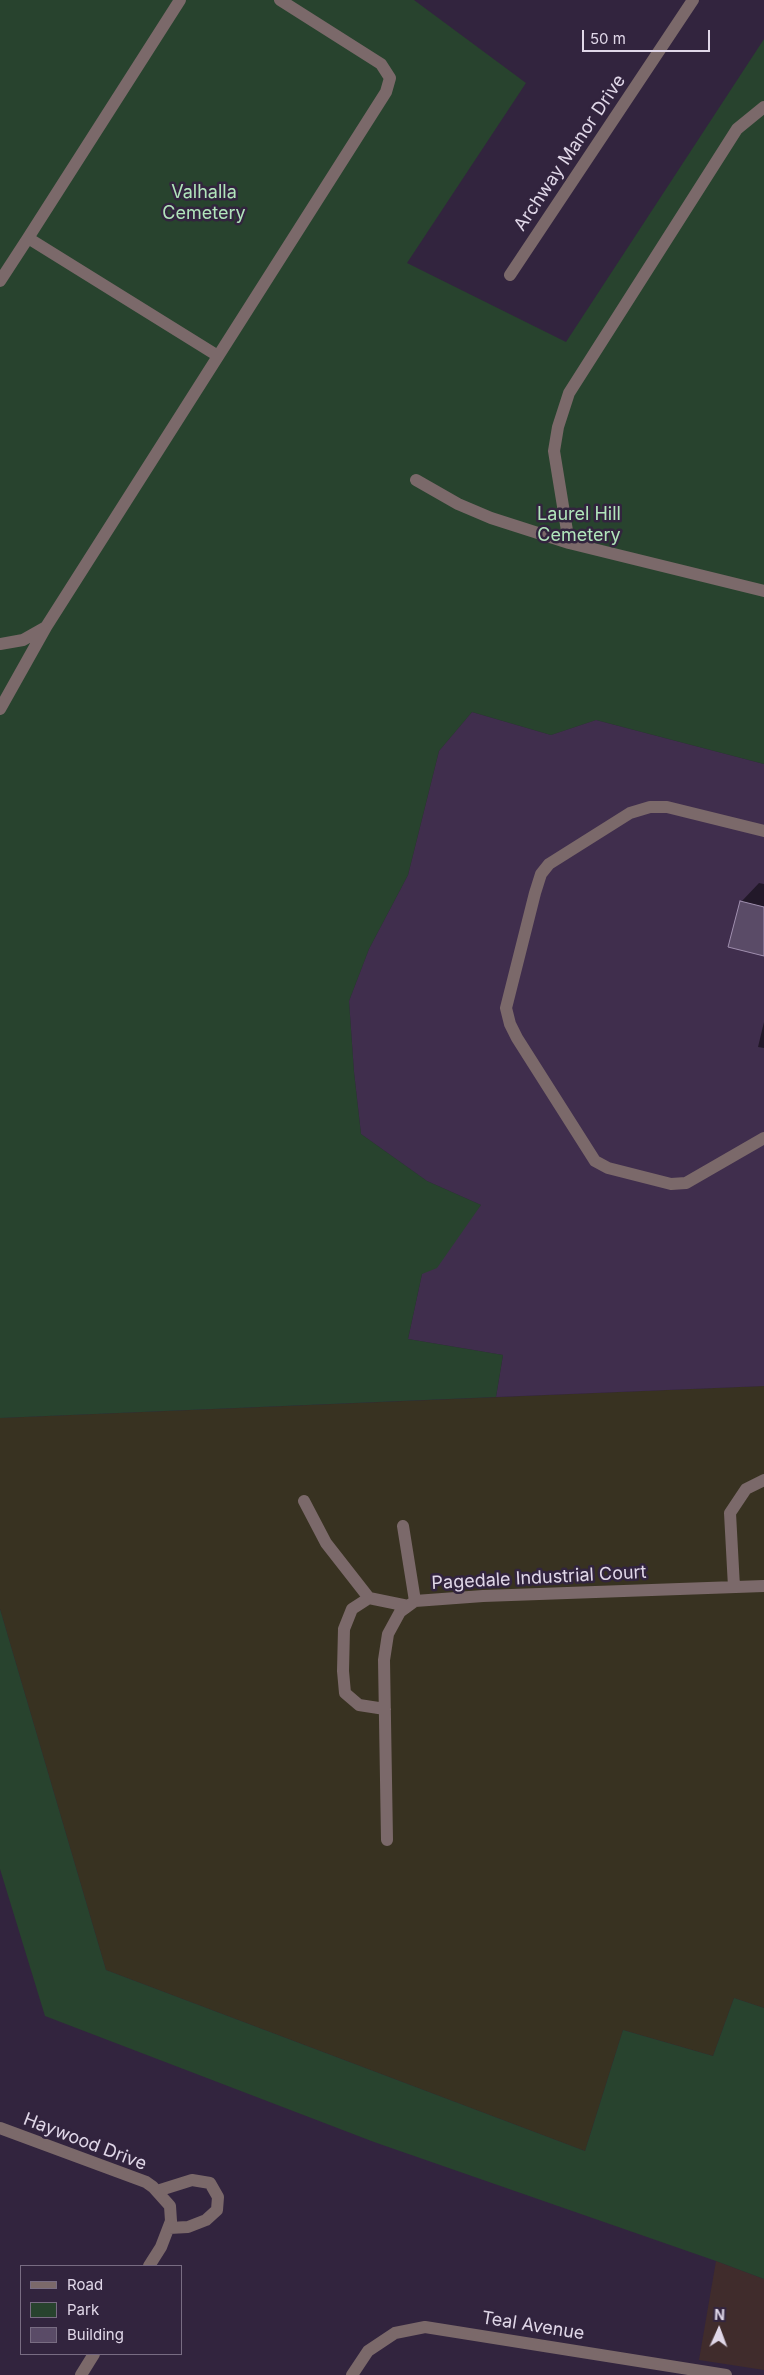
<!DOCTYPE html>
<html>
<head>
<meta charset="utf-8">
<style>
	body { margin:0 }
	#map { position:relative; width:764px; height:2375px; overflow:hidden; background:#32243e; font-family:Inter,sans-serif }
	canvas { display:block }
	.legend { position:absolute; left:20px; top:2265px; width:162px; height:90px; box-sizing:border-box; background:#32243e; border:1px solid #786c82; margin:0; padding:6px 9px; list-style:none; font-size:15px; color:#e0d7e8 }
	.legend li { display:flex; align-items:center; gap:10px; height:25px }
	.legend b { width:25px; border:1px solid #786c82 }
	.north { position:absolute; left:694px; top:2305px; width:50px; height:50px; -webkit-text-stroke:4px #32243e; paint-order:stroke; rotate:2deg; font-size:14px; font-weight:700; line-height:20px; text-align:center; color:#e0d7e8 }
	.north::after { content:''; display:block; margin:auto; width:18px; height:22px; background:#e0d7e8; clip-path:polygon(50% 0,100% 100%,50% 72%,0 100%) }
	.scale { position:absolute; left:582px; top:30px; width:128px; height:22px; box-sizing:border-box; border:2px solid #e0d7e8; border-top:0; padding-left:6px; font-size:15px; line-height:18px; white-space:nowrap; color:#e0d7e8; -webkit-text-stroke:4px #32243e; paint-order:stroke }
</style>
</head>
<body>
<div id="map">
<canvas width="764" height="2375"></canvas>
<ul class="legend">
<li><b style="height:6px;background:#7b696a"></b>Road</li>
<li><b style="height:14px;background:#28432e"></b>Park</li>
<li><b style="height:14px;background:#5a4b67"></b>Building</li>
</ul>
<div class="north">N</div>
<div class="scale">50 m</div>
</div>
<script>
const g = document.querySelector('canvas').getContext('2d');
g.lineJoin = 'round';
function fillPath(path, color) { g.fillStyle = color; g.fill(path, 'evenodd'); }
const shape = rows => new Path2D(rows.map(r => 'M' + r).join(''));
function strokePath(path, color, width, dash) { g.strokeStyle = color; g.lineWidth = width; g.lineCap = dash ? 'butt' : 'round'; g.setLineDash(dash || []); g.stroke(path); }
function label(font, color, halo, rows, align = 'center') {
  g.font = font + ' Inter,sans-serif'; g.lineWidth = 5; g.setLineDash([]); g.textBaseline = 'middle'; g.strokeStyle = halo; g.fillStyle = color; for (const [text, x, y, turn = 0] of rows) {
    g.save(); g.translate(x, y); g.rotate((+turn || 0) * Math.PI / 180); g.textAlign = isNaN(turn) ? turn : align; if (halo) g.strokeText(text, 0, 0); g.fillText(text, 0, 0); g.restore();
  }
}
fillPath(shape([
	[716,2261,764,2279,764,2370,699,2360]
]), '#402c2c');
fillPath(shape([
	[764,1386,764,2008,734,1998,713,2056,623,2030,585,2151,106,1970,0,1609,0,1418]
]), '#383221');
fillPath(shape([
	[472,712,551,735,596,720,764,764,764,1386,496,1397,503,1355,408,1339,422,1274,481,1205,427,1181,361,1134,354,1072,349,1001,369,949,408,875,439,751]
]), '#402e4d');
fillPath(shape([
	[0,0,414,0,526,83,407,263,566,342,764,39,764,764,596,720,551,735,472,712,439,751,408,875,369,949,349,1001,354,1072,361,1134,427,1181,481,1205,437,1268,422,1274,408,1339,503,1355,496,1397,0,1418],
	[0,1609,106,1970,585,2151,623,2030,713,2056,734,1998,764,2008,764,2279,716,2261,374,2142,45,2016,0,1869]
]), '#28432e');
fillPath(shape([
	[759,883,764,884,764,954,741,902],
	[764,1022,764,1048,758,1047]
]), '#0007');
const building = shape([
	[740,901,764,907,764,956,728,947,740,901]
]);
fillPath(building, '#5a4b67');
strokePath(building, '#a08faf', 1);
strokePath(shape([
	[28,238,180,0],
	[510,275,693,0],
	[0,281,28,238,218,356],
	[416,480,458,504,491,518,569,543,764,591],
	[569,543,554,451,558,427,569,393,737,129,764,107],
	[0,644,23,640,46,627],
	[0,709,46,627,386,92,390,78,381,64,280,0],
	[764,831,667,807,650,807,630,813,549,864,541,874,535,893,506,1008,510,1024,517,1038,595,1161,608,1168,671,1184,686,1183,764,1138],
	[304,1501,326,1543,369,1598,408,1606],
	[403,1526,415,1601],
	[734,1587,730,1513,746,1489,764,1480],
	[369,1598,352,1609,344,1629,343,1671,345,1693,359,1705,385,1709],
	[387,1840,384,1660,388,1634,400,1612,415,1601,483,1596,764,1586],
	[0,2128,146,2182,153,2187,170,2206,171,2221,161,2247,149,2266],
	[157,2191,192,2180,210,2183,218,2197,217,2210,206,2220,188,2227,169,2228],
	[81,2375,94,2354],
	[352,2375,368,2351,395,2333,425,2327,726,2375]
]), '#7b696a', 12);
label('18px', '#e0d7e8', '#32243e', [
	["Archway Manor Drive",570,153,-56],
	["Pagedale Industrial Court",539,1578,-3],
	["Haywood Drive",85,2142,21],
	["Teal Avenue",533,2326,9]
]);
label('18px', '#b1e5bb', '#32243e', [
	["Valhalla",204,193],
	["Cemetery",204,214],
	["Laurel Hill",579,515],
	["Cemetery",579,536]
]);
</script>
</body>
</html>
